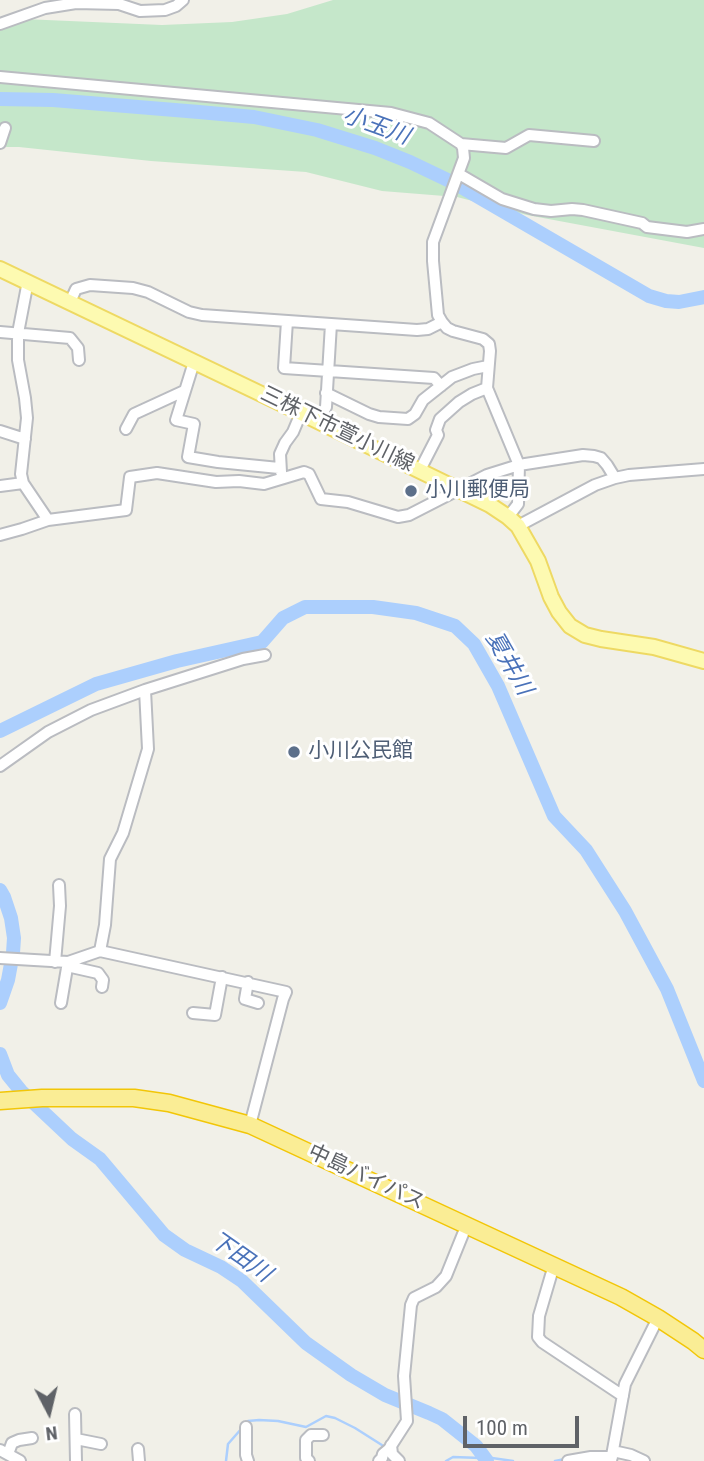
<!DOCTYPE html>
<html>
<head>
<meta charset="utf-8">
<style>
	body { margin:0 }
	#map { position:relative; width:704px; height:1461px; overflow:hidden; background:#f1f0e8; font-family:"Roboto Condensed",sans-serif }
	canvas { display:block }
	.north { position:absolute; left:14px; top:1377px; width:70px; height:70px; -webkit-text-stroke:5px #fff; paint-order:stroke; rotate:173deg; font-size:19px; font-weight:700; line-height:28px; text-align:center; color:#5f6267 }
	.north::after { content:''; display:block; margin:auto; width:24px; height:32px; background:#5f6267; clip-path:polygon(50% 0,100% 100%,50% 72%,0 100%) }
	.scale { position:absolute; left:463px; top:1416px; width:116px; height:32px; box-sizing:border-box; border:4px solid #5f6267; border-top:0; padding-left:9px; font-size:21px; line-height:24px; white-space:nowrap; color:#5f6267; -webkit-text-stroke:5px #fff; paint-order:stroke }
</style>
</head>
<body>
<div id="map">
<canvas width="704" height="1461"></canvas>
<div class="north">N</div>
<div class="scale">100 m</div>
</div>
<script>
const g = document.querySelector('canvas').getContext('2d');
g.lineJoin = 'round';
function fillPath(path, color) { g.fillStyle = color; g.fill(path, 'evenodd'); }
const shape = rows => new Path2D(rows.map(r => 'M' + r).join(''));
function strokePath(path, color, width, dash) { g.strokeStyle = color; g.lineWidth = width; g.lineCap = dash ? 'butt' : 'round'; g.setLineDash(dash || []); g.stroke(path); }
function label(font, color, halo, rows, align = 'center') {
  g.font = font + ' "Roboto Condensed","Noto Sans JP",sans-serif'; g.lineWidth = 6; g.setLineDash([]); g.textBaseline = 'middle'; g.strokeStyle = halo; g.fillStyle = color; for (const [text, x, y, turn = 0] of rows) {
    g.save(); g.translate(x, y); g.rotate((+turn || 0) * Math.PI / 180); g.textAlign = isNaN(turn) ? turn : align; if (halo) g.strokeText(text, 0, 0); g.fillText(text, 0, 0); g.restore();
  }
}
fillPath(shape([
	[333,0,704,0,704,248,527,215,457,197,382,191,306,172,151,161,19,147,0,147,0,18,162,25,232,22,287,14]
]), '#c5e7ca');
strokePath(shape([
	[247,1423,248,1421,259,1420,278,1421,306,1427,326,1416,335,1418,355,1428,385,1447],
	[485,1457,513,1461],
	[226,1461,228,1444,242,1428],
	[446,1461,453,1457,481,1458,484,1456],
	[555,1461,565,1459]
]), '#accffd', 2.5);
strokePath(shape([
	[0,99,53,100,199,112,254,117,317,130,375,148,410,162,456,184,649,296,666,301,679,302,704,297],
	[0,731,96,684,177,661,262,642,283,618,305,607,373,607,416,613,455,626,474,644,498,686,554,816,586,850,625,911,667,989,704,1081],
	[0,890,4,897,11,918,14,938,13,953,8,980,0,1003],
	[0,1054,8,1075,21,1091,72,1139,100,1159,164,1235,185,1250,221,1267,242,1281,306,1343,351,1375,385,1395,429,1413,442,1419,476,1446,487,1461]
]), '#accffd', 14);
const minor = shape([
	[0,24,45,8,76,3,119,4,140,11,165,10,176,6,183,0],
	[0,77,391,113,429,123,461,144,463,148,464,158,433,242,433,261,438,315,442,322,447,328,453,331,483,339,489,344,490,351,487,388,519,465,518,504,508,517],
	[0,143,5,128],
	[461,144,506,148,529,135,594,141],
	[459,174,502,199,534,209,551,211,572,209,583,210,642,223,647,227,687,232,704,229],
	[28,281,18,333,18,360,25,398,27,418,21,474,23,483,48,520],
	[70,302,76,289,90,285,133,288,148,292,189,312,202,315,417,330,428,329,442,322],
	[287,321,284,368,434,378,441,386],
	[0,332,70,338,78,348,79,360],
	[194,362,176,420,194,424,188,457,218,462,279,468],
	[326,393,369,414,379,417,408,419,415,414,423,400,452,377,473,369,488,366],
	[318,421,326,407,331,324],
	[126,429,134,414,184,391],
	[0,431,25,439],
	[420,470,438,435,436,430,440,419,459,402,472,394,487,388],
	[281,472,280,454,285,443,293,432,301,413],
	[0,486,23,483],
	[518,526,595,485,615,478,629,475,704,469],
	[0,535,22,529,48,520,126,510,130,477,157,473,216,482,239,481,264,484,304,472,309,474,321,499,348,502,398,517,409,515,487,475,519,465,583,455,594,456,601,458,607,465,615,478],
	[0,766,48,732,91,710,145,690,243,659,265,655],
	[100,951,286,992,283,999,250,1125],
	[0,958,68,962,100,951,105,925,110,859,123,833,148,749,145,690],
	[55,962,60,906,59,885],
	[67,966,98,973,103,980,102,987],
	[248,982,245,999,258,1003],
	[61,1003,68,962],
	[193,1013,215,1015,222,977],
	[554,1265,539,1316,538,1337,542,1342,623,1396],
	[75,1414,76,1461],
	[246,1427,246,1455,248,1461],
	[76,1439,101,1444],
	[391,1445,392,1454,399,1461],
	[138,1449,139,1461],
	[0,1450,20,1461],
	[613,1451,631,1455,644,1461],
	[8,1454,12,1443,19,1440,32,1438],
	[309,1461,306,1458,306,1440,311,1435,323,1435],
	[379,1461,382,1458,383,1454,389,1449,407,1421,404,1376,411,1305,414,1298,436,1287,446,1276,467,1224],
	[568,1461,591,1457,612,1457],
	[611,1461,625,1384,658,1318]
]);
const major = shape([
	[0,269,301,413,490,505,508,517,518,526,538,561,551,597,559,612,570,626,585,635,601,639,654,647,704,661]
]);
const highway = shape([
	[0,1101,42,1098,134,1098,169,1103,250,1125,621,1297,658,1318,693,1341,704,1350]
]);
strokePath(minor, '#babcc1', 14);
strokePath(major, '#eed963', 18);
strokePath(highway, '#f2c607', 19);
strokePath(minor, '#fff', 10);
strokePath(major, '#fdfab1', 14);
strokePath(highway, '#faed95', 16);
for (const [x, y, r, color] of [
	[411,491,7,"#5c6f8a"],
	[294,752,7,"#5c6f8a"]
]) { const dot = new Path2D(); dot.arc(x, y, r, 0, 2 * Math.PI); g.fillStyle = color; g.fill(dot); strokePath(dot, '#fff', 2.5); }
label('21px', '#5f6267', '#fff', [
	["三株下市萱小川線",337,430,26],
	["中島バイパス",366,1178,25]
]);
label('21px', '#4e5e75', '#fff', [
	["小川郵便局",425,491],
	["小川公民館",308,752]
], 'left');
label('italic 23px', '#4a72b9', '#fff', [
	["小玉川",376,127,20],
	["夏井川",508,664,60],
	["下田川",240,1258,35]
]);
</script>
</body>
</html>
